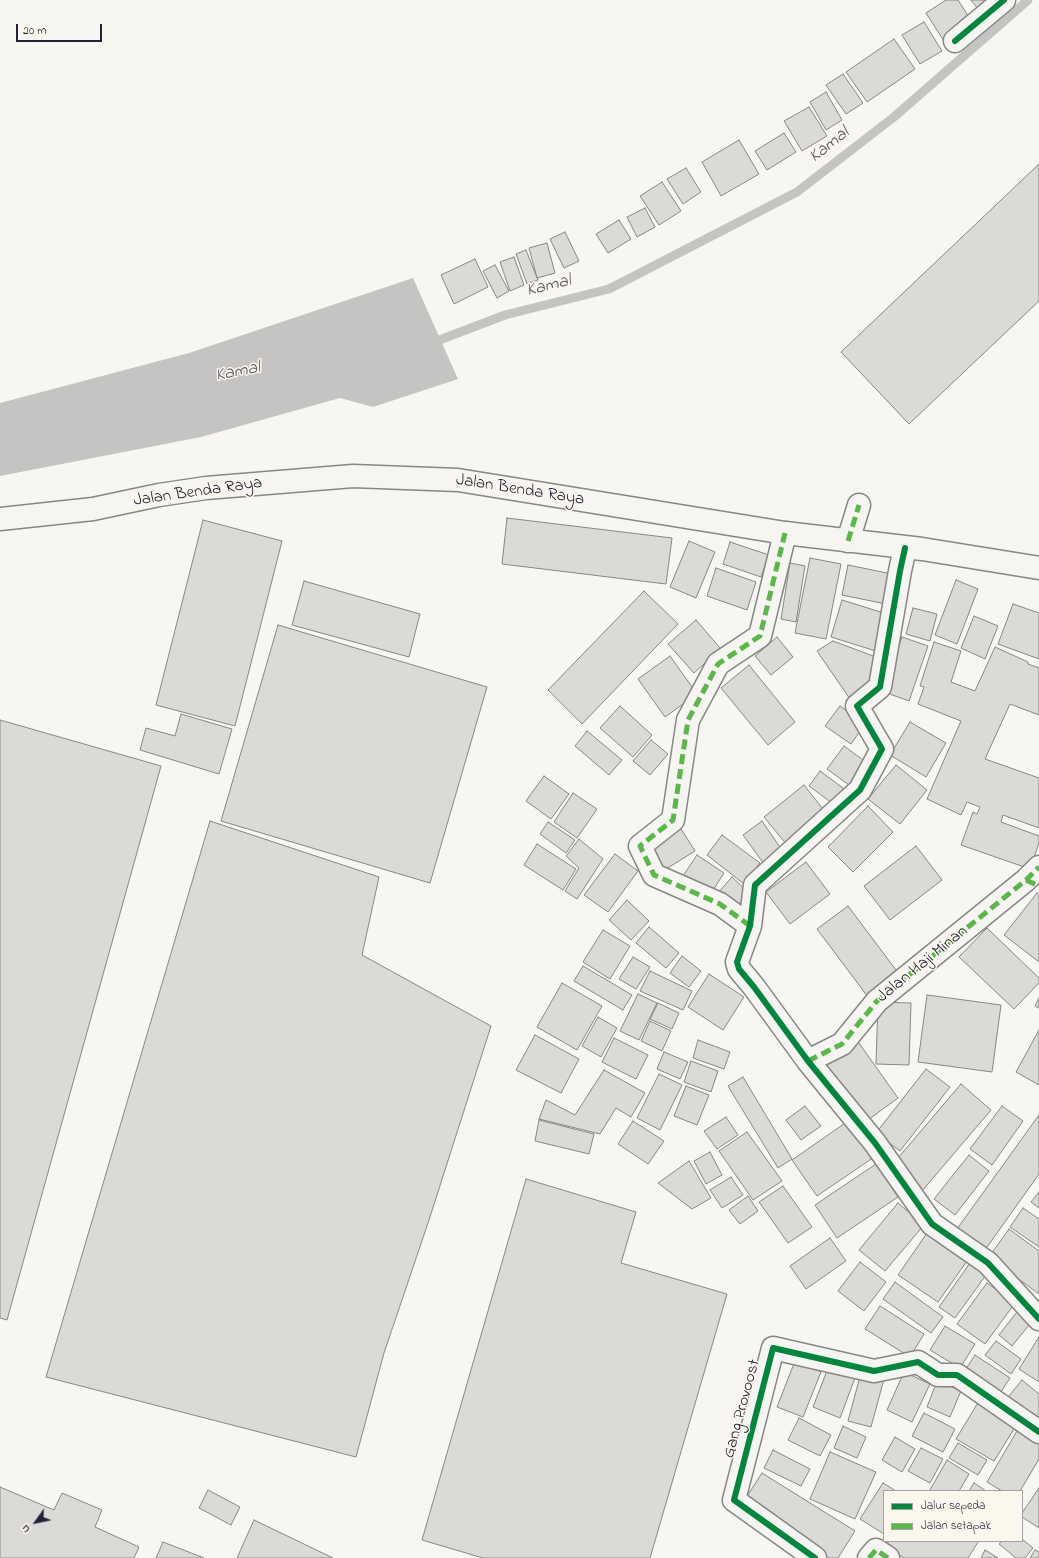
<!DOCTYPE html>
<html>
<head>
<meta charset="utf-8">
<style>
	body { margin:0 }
	#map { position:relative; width:1039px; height:1558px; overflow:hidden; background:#f8f6f0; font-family:"Indie Flower",sans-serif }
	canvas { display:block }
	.legend { position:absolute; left:883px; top:1490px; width:140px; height:52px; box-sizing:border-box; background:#fbf7ec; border:1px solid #a4a2a5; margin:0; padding:5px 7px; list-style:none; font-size:12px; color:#22223b }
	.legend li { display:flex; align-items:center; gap:8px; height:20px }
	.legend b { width:20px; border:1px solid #a4a2a5 }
	.north { position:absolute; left:16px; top:1502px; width:40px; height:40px; -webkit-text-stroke:3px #fbf7ec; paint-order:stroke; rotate:237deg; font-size:11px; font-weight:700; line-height:16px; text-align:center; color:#22223b }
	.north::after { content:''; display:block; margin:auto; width:14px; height:18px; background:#22223b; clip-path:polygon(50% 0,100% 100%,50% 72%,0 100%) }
	.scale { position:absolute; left:16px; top:24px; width:86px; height:18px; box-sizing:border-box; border:2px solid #22223b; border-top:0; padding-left:5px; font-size:12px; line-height:14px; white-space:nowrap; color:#22223b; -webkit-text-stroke:3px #fbf7ec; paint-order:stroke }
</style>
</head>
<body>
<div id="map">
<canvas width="1039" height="1558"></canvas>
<ul class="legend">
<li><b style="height:5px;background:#00873e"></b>Jalur sepeda</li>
<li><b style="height:5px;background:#58b947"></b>Jalan setapak</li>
</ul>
<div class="north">U</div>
<div class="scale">20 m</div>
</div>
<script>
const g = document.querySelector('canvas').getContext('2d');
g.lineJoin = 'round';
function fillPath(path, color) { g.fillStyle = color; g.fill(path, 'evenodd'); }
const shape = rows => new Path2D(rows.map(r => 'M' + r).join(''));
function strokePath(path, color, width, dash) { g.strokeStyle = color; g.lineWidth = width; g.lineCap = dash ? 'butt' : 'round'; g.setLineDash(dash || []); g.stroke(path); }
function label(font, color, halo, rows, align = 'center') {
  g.font = font + ' "Indie Flower",sans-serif'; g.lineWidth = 3; g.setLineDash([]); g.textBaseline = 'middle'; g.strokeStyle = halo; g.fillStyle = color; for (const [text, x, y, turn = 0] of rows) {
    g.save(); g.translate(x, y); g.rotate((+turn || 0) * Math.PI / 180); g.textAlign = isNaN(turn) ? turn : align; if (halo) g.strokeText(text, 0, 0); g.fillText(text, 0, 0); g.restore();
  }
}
fillPath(shape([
	[413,278,458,379,373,407,340,398,201,437,0,476,0,403,189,353]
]), '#c6c4c3');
strokePath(shape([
	[429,344,505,315,609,289,797,192,894,117,1028,0]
]), '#c6c4c3', 9);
const building = shape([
	[946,0,958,0,972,22,944,41,926,13,946,0],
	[971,0,991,0,978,9,971,0],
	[924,22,942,51,920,64,902,35,924,22],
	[894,39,915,69,867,102,846,72,894,39],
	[843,74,863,103,846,114,826,85,843,74],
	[826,92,842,120,826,130,810,102,826,92],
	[809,107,827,136,802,151,784,121,809,107],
	[784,133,796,152,767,170,755,151,784,133],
	[739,140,759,174,721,196,702,162,739,140],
	[1039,164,1039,301,909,424,841,352,1039,164],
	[686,168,701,192,683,204,667,179,686,168],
	[662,182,681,211,659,225,640,196,662,182],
	[645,208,655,227,637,237,627,217,645,208],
	[619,220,631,239,608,253,596,234,619,220],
	[565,232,579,261,564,268,550,239,565,232],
	[547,243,555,273,537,278,529,248,547,243],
	[526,250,538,280,527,284,516,254,526,250],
	[514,257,524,285,510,291,500,262,514,257],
	[475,259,488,287,454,304,441,275,475,259],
	[495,265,509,291,497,298,483,271,495,265],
	[507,518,672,538,666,584,502,564,507,518],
	[203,520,282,541,235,726,156,705,203,520],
	[689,541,715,552,696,598,670,587,689,541],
	[730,542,769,555,761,577,723,564,730,542],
	[810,558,841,564,826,639,795,633,810,558],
	[790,563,805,566,796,622,781,619,790,563],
	[848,565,892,574,886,604,842,595,848,565],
	[716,568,756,582,747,610,707,596,716,568],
	[956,580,978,589,957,644,935,635,956,580],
	[304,581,420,614,409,657,292,625,304,581],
	[644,591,678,624,582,724,548,690,644,591],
	[842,600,890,615,879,652,831,637,842,600],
	[1013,604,1039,613,1039,659,998,644,1013,604],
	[913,608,937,614,930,641,906,634,913,608],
	[974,616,998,626,985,659,961,648,974,616],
	[696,620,721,649,694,673,668,644,696,620],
	[278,625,487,687,430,883,221,821,278,625],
	[777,637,793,657,771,675,755,656,777,637],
	[902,637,928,646,909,701,884,692,902,637],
	[833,641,884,660,876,686,852,702,817,651,833,641],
	[934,642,961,651,951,682,975,691,995,647,1028,662,1028,664,1039,668,1039,715,1010,704,985,759,1039,778,1039,828,1003,815,1001,822,1039,836,1039,843,1030,869,961,845,973,812,977,814,980,807,967,802,961,815,927,799,961,721,918,704,924,687,920,686,934,642],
	[670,656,697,694,665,717,638,679,670,656],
	[749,665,795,722,768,745,721,688,749,665],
	[620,706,652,735,633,757,600,728,620,706],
	[840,706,865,724,851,744,825,726,840,706],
	[181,714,232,729,219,774,140,750,146,728,175,736,181,714],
	[0,720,161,766,7,1320,0,1318,0,720],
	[910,722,946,743,926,777,890,755,910,722],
	[587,731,622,760,609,775,575,746,587,731],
	[651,740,668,754,650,775,633,761,651,740],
	[844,746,870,765,853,788,827,769,844,746],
	[896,765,927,790,900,824,868,799,896,765],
	[820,771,847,791,836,806,809,786,820,771],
	[544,776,569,794,551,819,526,801,544,776],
	[804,785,826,813,787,845,764,817,804,785],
	[573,793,597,809,577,838,554,822,573,793],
	[868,806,893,832,853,872,828,847,868,806],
	[210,821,379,877,362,955,491,1026,429,1220,384,1353,356,1457,46,1377,210,821],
	[762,821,782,850,764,864,743,835,762,821],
	[548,822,575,840,566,853,540,834,548,822],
	[678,824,695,851,658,874,642,848,678,824],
	[722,835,760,863,744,884,707,855,722,835],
	[579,839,603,859,577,899,565,891,579,868,566,856,579,839],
	[537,844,576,869,563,890,524,865,537,844],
	[916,846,942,880,890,920,864,886,916,846],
	[615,854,638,871,608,912,584,895,615,854],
	[697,855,724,873,710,895,683,876,697,855],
	[806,862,830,894,790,924,766,892,806,862],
	[732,877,750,894,735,911,717,894,732,877],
	[1037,893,1039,895,1039,962,1004,935,1037,893],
	[627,900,649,921,631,940,609,920,627,900],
	[848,906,899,974,868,997,817,929,848,906],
	[649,927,679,953,666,968,636,943,649,927],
	[987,928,1039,978,1039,983,1014,1009,959,957,987,928],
	[603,930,630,946,610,979,583,962,603,930],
	[682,956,701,971,689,987,670,973,682,956],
	[633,957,650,967,636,989,619,979,633,957],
	[583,966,632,995,623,1010,574,981,583,966],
	[650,971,692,991,683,1010,640,991,650,971],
	[709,974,744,997,723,1030,688,1007,709,974],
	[562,983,602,1006,577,1050,537,1027,562,983],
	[638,994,657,1003,639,1040,620,1031,638,994],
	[927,995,1001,1005,992,1072,918,1062,927,995],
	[1039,998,1039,1008,1035,1006,1039,998],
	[878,1002,911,1003,909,1065,876,1064,878,1002],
	[658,1003,679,1013,672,1029,650,1019,658,1003],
	[598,1017,617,1028,601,1057,582,1046,598,1017],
	[650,1021,671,1031,662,1051,641,1041,650,1021],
	[1039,1030,1039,1085,1016,1072,1039,1030],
	[535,1035,579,1059,561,1093,516,1070,535,1035],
	[854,1036,898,1098,865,1122,820,1061,854,1036],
	[614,1038,648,1055,636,1079,602,1062,614,1038],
	[698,1040,730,1052,724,1069,693,1058,698,1040],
	[664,1052,688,1062,680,1079,657,1069,664,1052],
	[691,1061,718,1071,711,1092,684,1082,691,1061],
	[926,1069,950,1087,900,1151,876,1133,926,1069],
	[604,1070,645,1093,631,1117,616,1108,600,1134,539,1119,546,1100,575,1115,604,1070],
	[659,1074,682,1085,660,1130,637,1118,659,1074],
	[743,1077,792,1159,778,1168,728,1086,743,1077],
	[961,1084,991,1110,922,1191,892,1165,961,1084],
	[686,1086,709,1095,697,1125,674,1116,686,1086],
	[805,1106,821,1126,801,1140,786,1120,805,1106],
	[1002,1106,1023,1121,992,1165,970,1149,1002,1106],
	[1039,1115,1039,1174,985,1250,957,1229,1039,1115],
	[726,1117,738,1135,717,1149,704,1131,726,1117],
	[851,1119,877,1155,817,1196,792,1160,851,1119],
	[539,1120,594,1134,589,1154,535,1141,539,1120],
	[633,1121,664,1141,648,1164,618,1144,633,1121],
	[747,1132,782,1181,753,1200,719,1151,747,1132],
	[710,1152,722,1175,706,1184,694,1161,710,1152],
	[969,1155,989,1171,955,1215,934,1199,969,1155],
	[689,1161,711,1198,692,1209,658,1183,689,1161],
	[876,1164,898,1197,837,1238,815,1205,876,1164],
	[731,1177,743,1195,722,1208,710,1190,731,1177],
	[526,1179,636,1212,621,1263,727,1294,650,1558,483,1558,422,1540,526,1179],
	[783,1186,812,1227,788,1243,759,1202,783,1186],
	[1039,1192,1039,1208,1031,1202,1039,1192],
	[748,1196,758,1211,740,1224,729,1210,748,1196],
	[898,1203,924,1225,885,1271,859,1250,898,1203],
	[1023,1208,1039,1219,1039,1247,1010,1227,1023,1208],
	[1009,1229,1039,1251,1039,1294,989,1257,1009,1229],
	[927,1233,967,1261,938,1302,898,1275,927,1233],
	[830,1238,846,1261,806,1289,790,1266,830,1238],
	[860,1262,886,1282,864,1311,838,1291,860,1262],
	[970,1263,986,1275,955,1318,939,1307,970,1263],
	[895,1282,943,1317,931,1333,883,1299,895,1282],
	[987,1283,1015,1303,985,1344,957,1324,987,1283],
	[880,1306,924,1334,910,1357,865,1329,880,1306],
	[1020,1308,1034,1319,1012,1346,999,1335,1020,1308],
	[945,1326,975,1344,960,1368,930,1350,945,1326],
	[1039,1337,1039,1382,1019,1369,1039,1337],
	[996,1341,1021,1359,1011,1374,985,1355,996,1341],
	[975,1355,1010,1378,997,1398,962,1375,975,1355],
	[795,1361,821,1372,803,1417,777,1407,795,1361],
	[828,1368,855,1378,840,1418,813,1407,828,1368],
	[904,1372,930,1384,912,1422,887,1410,904,1372],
	[861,1373,884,1379,871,1427,848,1421,861,1373],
	[1022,1380,1039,1394,1039,1413,1032,1422,1005,1401,1022,1380],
	[937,1381,961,1391,950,1417,927,1407,937,1381],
	[979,1401,1017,1424,994,1461,956,1439,979,1401],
	[924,1413,955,1429,943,1452,912,1436,924,1413],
	[799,1418,831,1435,820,1456,788,1440,799,1418],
	[843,1426,866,1437,857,1458,834,1448,843,1426],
	[1017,1431,1039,1444,1039,1459,1020,1491,1002,1491,987,1482,1017,1431],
	[895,1437,915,1449,902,1472,882,1460,895,1437],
	[958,1443,987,1460,978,1475,949,1458,958,1443],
	[921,1448,943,1459,930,1483,908,1471,921,1448],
	[773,1450,810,1469,801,1486,764,1468,773,1450],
	[830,1452,876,1472,855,1519,810,1499,830,1452],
	[947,1460,969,1474,959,1491,931,1491,930,1490,947,1460],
	[762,1473,855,1531,838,1558,829,1558,742,1504,762,1473],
	[883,1483,896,1491,884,1491,884,1534,860,1519,883,1483],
	[974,1483,986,1491,969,1491,974,1483],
	[0,1487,54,1510,62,1493,102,1510,95,1527,139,1547,134,1558,0,1558,0,1487],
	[1039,1488,1039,1528,1022,1517,1022,1513,1039,1488],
	[208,1490,240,1507,231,1525,199,1508,208,1490],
	[254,1520,333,1558,237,1558,254,1520],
	[1022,1539,1033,1548,1025,1558,1016,1558,999,1544,1002,1541,1022,1541,1022,1539],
	[889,1541,976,1541,978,1542,968,1558,904,1558,886,1546,889,1541],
	[163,1542,204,1558,156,1558,163,1542],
	[985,1550,998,1558,981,1558,985,1550],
	[1035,1550,1039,1552,1039,1558,1030,1558,1035,1550]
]);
fillPath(building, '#dbdad7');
strokePath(building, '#878688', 1);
const minor = shape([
	[955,41,1004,0],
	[848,541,859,505],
	[905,548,900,571,880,687,857,706,882,749,860,790,755,885,750,926,737,962,739,969,754,987,808,1061,875,1143,932,1224,988,1263,1039,1319],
	[750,926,720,904,654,875,640,846,673,820,688,720,718,664,760,636,785,533],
	[808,1061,842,1044,877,1001,1026,880,1039,867],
	[815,1558,734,1500,773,1348,874,1371,918,1362,938,1375,957,1375,1039,1432],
	[869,1558,876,1550,888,1558]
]);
const major = shape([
	[0,519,93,509,159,495,206,488,353,476,458,480,785,533,922,549,1039,568]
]);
strokePath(minor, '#878688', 25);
strokePath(major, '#878688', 25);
strokePath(minor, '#f6f5f1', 22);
strokePath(major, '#f6f5f1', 22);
strokePath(shape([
	[848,541,859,505],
	[1026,880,1039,886],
	[750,926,720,904,654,875,640,846,673,820,688,720,718,664,760,636,785,533],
	[808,1061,842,1044,877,1001,1026,880,1039,867],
	[869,1558,876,1550,888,1558]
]), '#58b947', 5, [10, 5]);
strokePath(shape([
	[955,41,1004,0],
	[905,548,900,571,880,687,857,706,882,749,860,790,755,885,750,926,737,962,739,969,754,987,808,1061,875,1143,932,1224,988,1263,1039,1319],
	[815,1558,734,1500,773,1348,874,1371,918,1362,938,1375,957,1375,1039,1432]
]), '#00873e', 6);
label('17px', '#22223b', '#fbf7ec', [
	["Jalan Benda Raya",520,491,9],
	["Jalan Benda Raya",198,493,-8],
	["Jalan Haji Minan",923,965,-39],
	["Gang Provoost",743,1409,-75]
]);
label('italic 18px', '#545364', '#fbf7ec', [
	["Kamal",830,146,-38],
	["Kamal",549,287,-14],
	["Kamal",238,373,-11]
]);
</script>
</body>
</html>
